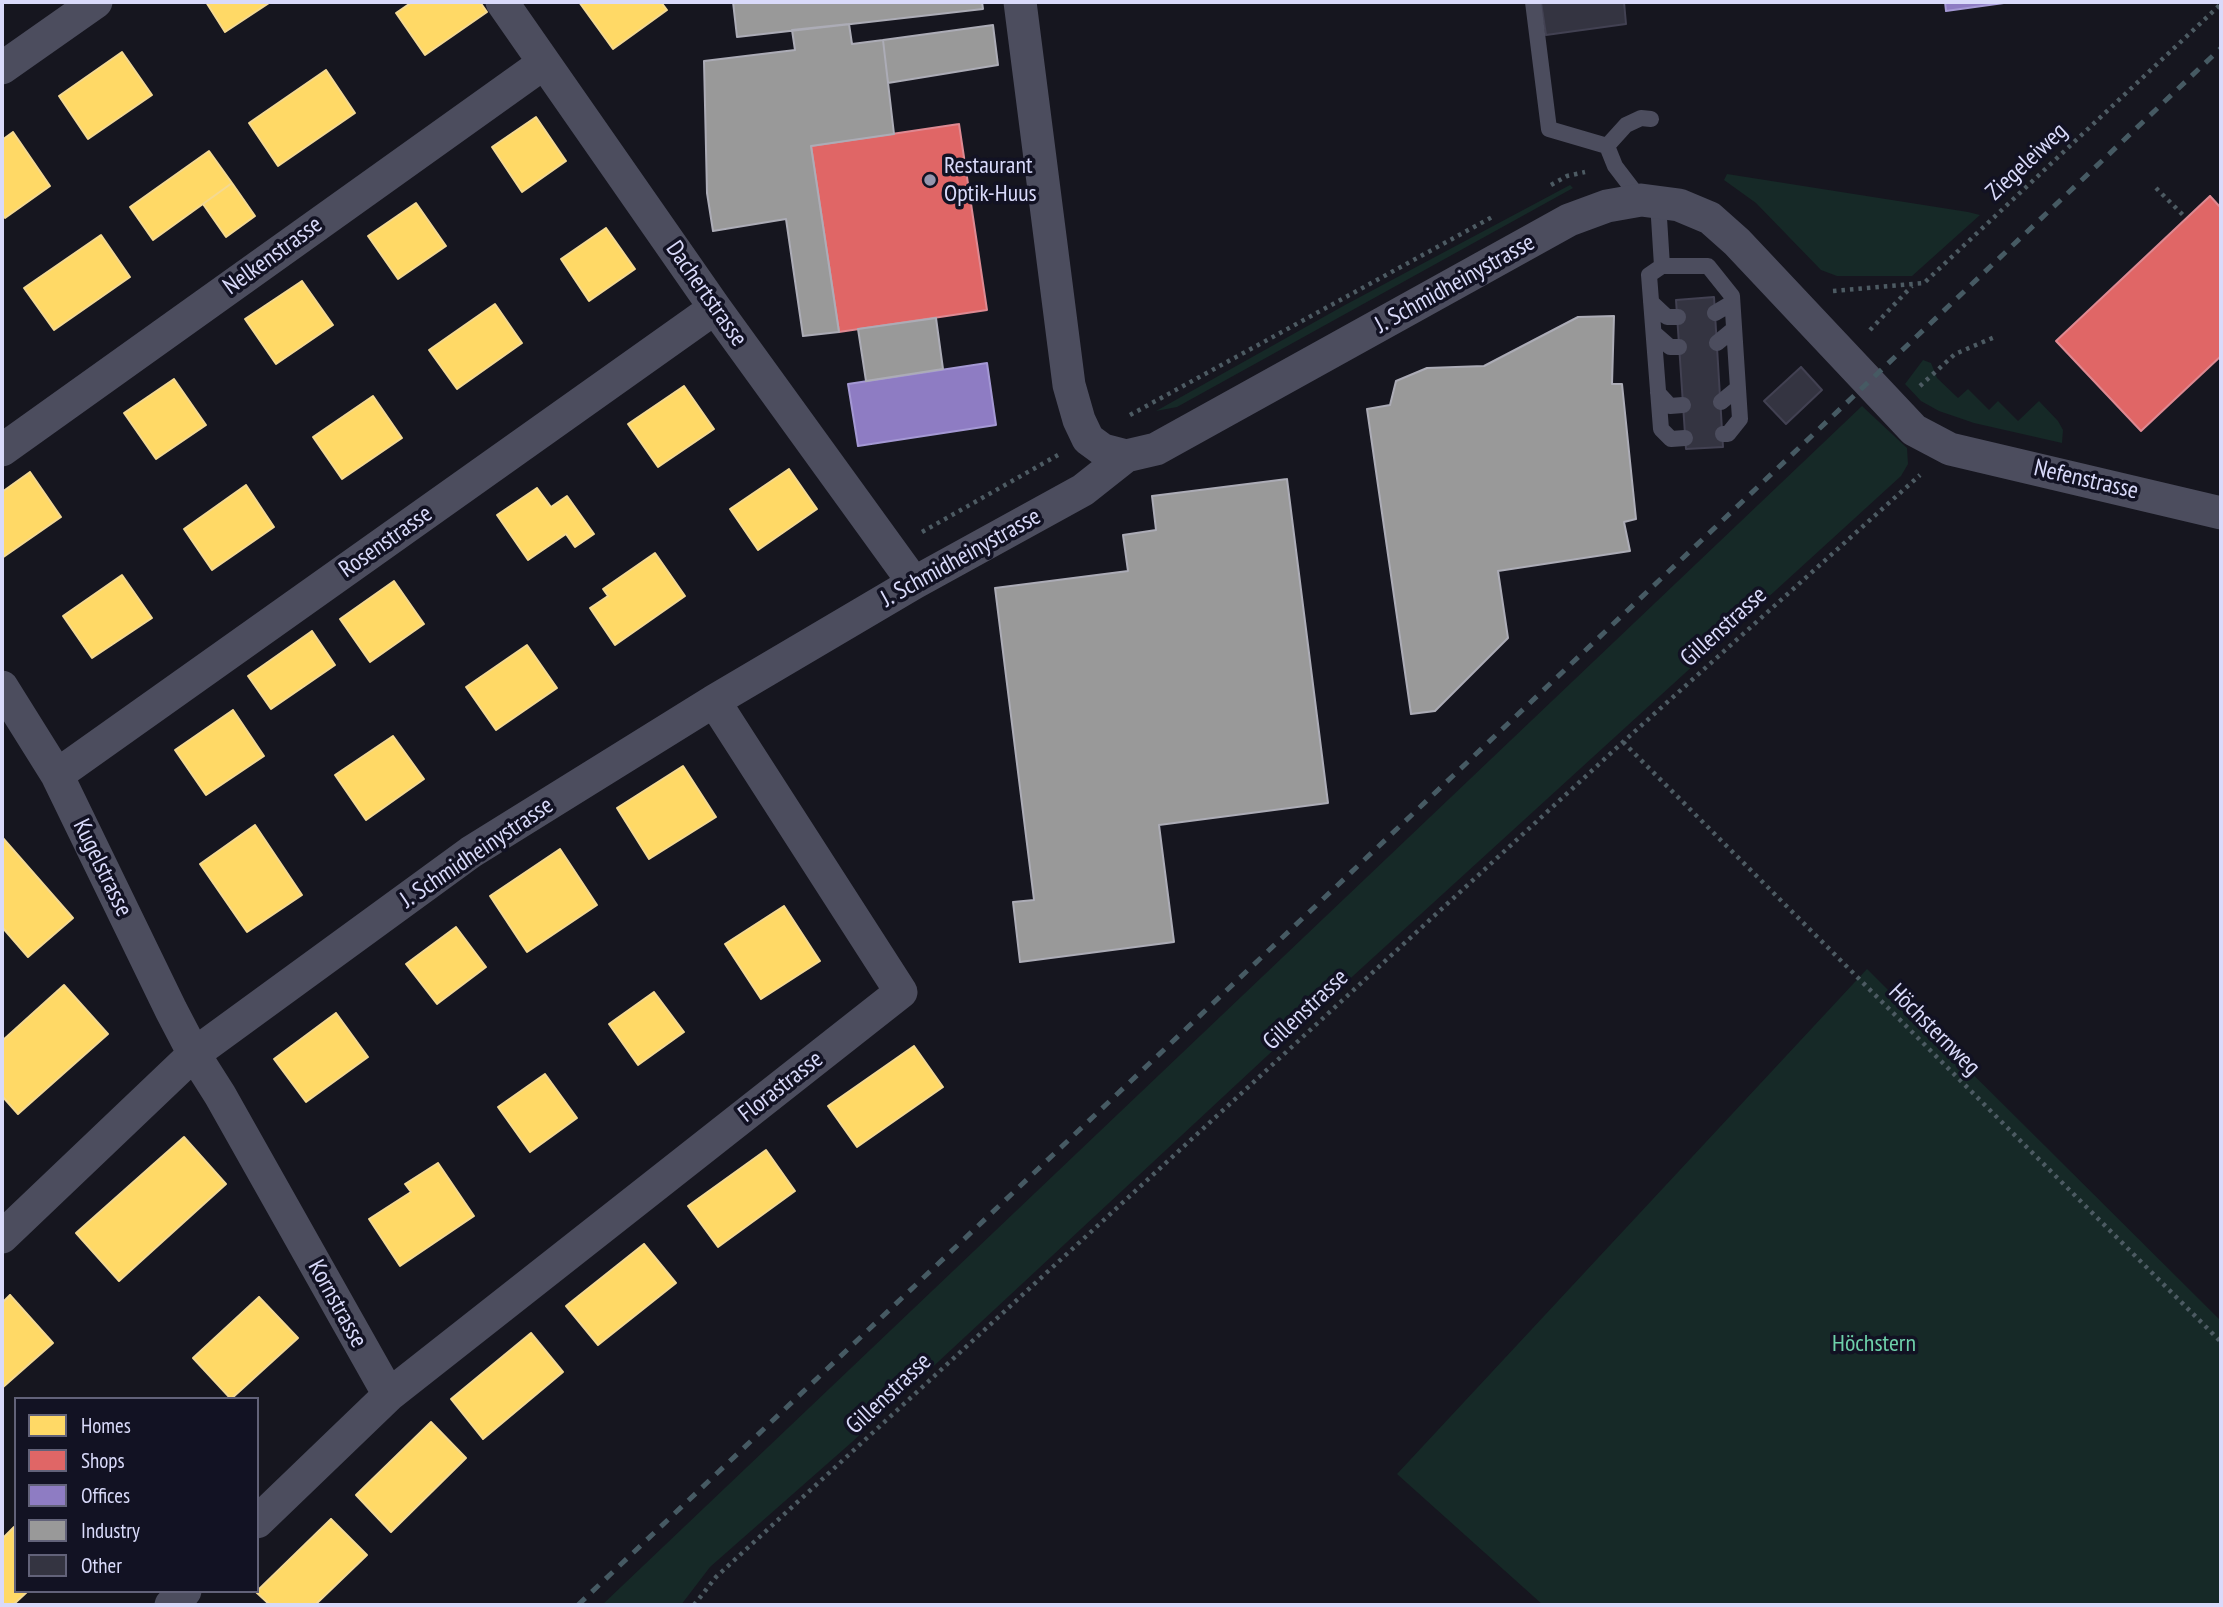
<!DOCTYPE html>
<html>
<head>
<meta charset="utf-8">
<style>
	body { margin:0 }
	#map { position:relative; width:2223px; height:1607px; overflow:hidden; background:#16161f; font-family:"PT Sans Narrow",sans-serif }
	canvas { display:block }
	.frame { position:absolute; inset:0; border:4px solid #d9dafa; pointer-events:none }
	.legend { position:absolute; left:14px; top:1397px; width:245px; height:196px; box-sizing:border-box; background:#121223; border:2px solid #626279; margin:0; padding:9px 12px; list-style:none; font-size:21px; color:#d9dafa }
	.legend li { display:flex; align-items:center; gap:14px; height:35px }
	.legend b { width:35px; border:2px solid #626279 }
</style>
</head>
<body>
<div id="map">
<canvas width="2223" height="1607"></canvas>
<div class="frame"></div>
<ul class="legend">
<li><b style="height:19px;background:#ffd966"></b>Homes</li>
<li><b style="height:19px;background:#e06666"></b>Shops</li>
<li><b style="height:19px;background:#8e7cc3"></b>Offices</li>
<li><b style="height:19px;background:#999"></b>Industry</li>
<li><b style="height:19px;background:#343441"></b>Other</li>
</ul>
</div>
<script>
const g = document.querySelector('canvas').getContext('2d');
g.lineJoin = 'round';
function fillPath(path, color) { g.fillStyle = color; g.fill(path, 'evenodd'); }
const shape = rows => new Path2D(rows.map(r => 'M' + r).join(''));
function strokePath(path, color, width, dash) { g.strokeStyle = color; g.lineWidth = width; g.lineCap = dash ? 'butt' : 'round'; g.setLineDash(dash || []); g.stroke(path); }
function label(font, color, halo, rows, align = 'center') {
  g.font = font + ' "PT Sans Narrow",sans-serif'; g.lineWidth = 7; g.setLineDash([]); g.textBaseline = 'middle'; g.strokeStyle = halo; g.fillStyle = color; for (const [text, x, y, turn = 0] of rows) {
    g.save(); g.translate(x, y); g.rotate((+turn || 0) * Math.PI / 180); g.textAlign = isNaN(turn) ? turn : align; if (halo) g.strokeText(text, 0, 0); g.fillText(text, 0, 0); g.restore();
  }
}
fillPath(shape([
	[1727,174,1968,212,1980,215,1912,276,1837,276,1821,270,1756,203,1724,180],
	[1570,185,1573,188,1177,407,1156,411,1345,305],
	[1923,360,1931,363,1937,378,1958,398,1968,389,1989,410,1998,401,2018,421,2039,401,2058,421,2063,430,2062,443,1974,423,1939,411,1921,401,1905,384],
	[1862,406,1907,448,1908,464,1901,476,1353,976,852,1442,710,1567,681,1605,602,1605],
	[1867,969,2221,1321,2221,1605,1543,1605,1397,1474]
]), '#162927');
const homes = shape([
	[206,2,269,2,269,3,225,32,206,2],
	[412,2,480,2,487,12,425,55,396,13,412,2],
	[579,2,661,2,667,10,613,49,579,2],
	[122,52,152,95,88,139,59,96,122,52],
	[326,70,355,113,278,166,249,123,326,70],
	[536,117,566,161,522,192,492,147,536,117],
	[13,132,50,186,5,218,2,214,2,140,13,132],
	[209,151,232,183,153,240,130,207,209,151],
	[232,183,255,216,226,237,203,204,232,183],
	[416,203,446,246,398,279,368,236,416,203],
	[606,228,635,269,589,301,561,259,606,228],
	[101,235,130,277,54,330,24,288,101,235],
	[302,281,333,325,276,364,245,319,302,281],
	[495,304,522,343,457,389,429,350,495,304],
	[174,379,206,425,156,459,124,413,174,379],
	[684,386,714,429,658,467,628,424,684,386],
	[373,396,402,438,342,479,313,437,373,396],
	[789,469,817,509,758,550,730,509,789,469],
	[30,472,61,517,2,558,2,492,30,472],
	[246,485,274,527,212,570,184,529,246,485],
	[537,488,551,507,567,496,594,534,575,547,566,534,528,560,497,515,537,488],
	[655,553,685,596,615,645,590,608,608,596,603,589,655,553],
	[122,575,152,618,92,658,63,616,122,575],
	[394,581,424,624,370,662,340,619,394,581],
	[312,631,335,665,271,709,248,676,312,631],
	[527,645,557,688,496,730,466,687,527,645],
	[233,710,264,756,206,795,175,750,233,710],
	[393,736,424,779,366,820,335,775,393,736],
	[683,766,716,817,649,859,617,808,683,766],
	[255,825,302,895,247,932,200,864,255,825],
	[2,837,73,918,28,957,2,927,2,837],
	[560,849,597,905,527,952,490,896,560,849],
	[784,906,820,961,761,999,725,944,784,906],
	[456,927,486,967,437,1004,406,964,456,927],
	[64,985,108,1034,18,1114,2,1096,2,1041,64,985],
	[654,992,684,1032,638,1065,609,1024,654,992],
	[336,1013,368,1057,306,1102,274,1059,336,1013],
	[914,1046,943,1087,857,1147,828,1106,914,1046],
	[545,1074,577,1118,530,1152,498,1107,545,1074],
	[184,1137,226,1184,119,1281,76,1233,184,1137],
	[766,1150,795,1191,718,1247,688,1206,766,1150],
	[438,1163,474,1216,400,1266,369,1219,411,1192,405,1184,438,1163],
	[644,1244,676,1283,598,1345,566,1306,644,1244],
	[10,1295,53,1343,2,1388,2,1303,10,1295],
	[259,1297,298,1338,231,1399,193,1358,259,1297],
	[531,1333,563,1372,483,1439,451,1399,531,1333],
	[431,1422,466,1458,391,1532,356,1495,431,1422],
	[331,1519,367,1555,315,1605,270,1605,256,1592,331,1519],
	[14,1527,16,1591,28,1591,13,1605,2,1605,2,1539,14,1527]
]);
fillPath(homes, '#ffd966');
strokePath(homes, '#f4d992', 2);
const shops = shape([
	[959,124,987,310,839,332,811,146,959,124],
	[2210,196,2221,208,2221,356,2141,431,2056,341,2210,196]
]);
fillPath(shops, '#e06666');
strokePath(shops, '#de8992', 2);
const offices = shape([
	[1945,2,2011,2,1946,11,1945,2],
	[987,363,996,425,858,446,848,384,987,363]
]);
fillPath(offices, '#8e7cc3');
strokePath(offices, '#a498d4', 2);
const industry = shape([
	[733,2,982,2,983,9,737,37,733,2],
	[849,24,852,44,883,40,894,134,811,146,839,332,803,336,786,219,713,231,707,193,704,61,795,50,792,30,849,24],
	[993,25,998,65,888,83,883,40,993,25],
	[1614,316,1612,384,1622,384,1636,519,1624,522,1630,551,1498,571,1508,638,1435,711,1411,714,1367,409,1390,405,1396,381,1427,368,1484,366,1578,317,1614,316],
	[936,318,943,369,866,381,858,329,936,318],
	[1287,479,1328,803,1159,825,1174,942,1020,962,1013,902,1034,900,995,588,1128,571,1123,535,1156,530,1152,496,1287,479]
]);
fillPath(industry, '#999');
strokePath(industry, '#acacb6', 2);
const building = shape([
	[1541,2,1624,2,1626,24,1546,35,1541,2],
	[1714,297,1723,447,1686,449,1676,300,1714,297],
	[1801,367,1822,390,1786,424,1764,401,1801,367]
]);
fillPath(building, '#343441');
strokePath(building, '#424152', 2);
strokePath(shape([
	[1551,185,1567,176,1585,172],
	[2156,188,2186,218],
	[1833,291,1924,283,2221,4],
	[1870,330,1912,286],
	[1920,386,1955,354,1997,336],
	[1130,415,1494,216],
	[922,532,1058,455],
	[1623,742,2221,1342],
	[694,1605,716,1577,1623,742,1920,475]
]), '#4d5b63', 4.5, [3.5, 5]);
strokePath(shape([
	[1533,2,1549,129,1607,146,1615,166,1641,200],
	[1607,146,1626,125,1641,118,1651,119],
	[1658,202,1662,266],
	[1651,302,1667,317,1678,317],
	[1715,313,1732,303],
	[1654,333,1670,347,1679,347],
	[1717,343,1734,329],
	[1658,393,1670,406,1683,405],
	[1721,402,1738,388],
	[1685,438,1671,439,1661,429,1649,275,1662,266,1708,266,1732,296,1740,419,1728,434,1723,434]
]), '#4c4d5e', 16);
strokePath(shape([
	[502,2,715,308,914,583],
	[1020,2,1069,385,1079,420,1088,439,1103,450,1126,456],
	[2,68,96,2],
	[2,450,544,63],
	[2,687,57,775,171,1010,194,1054,220,1095,389,1395,257,1522],
	[57,775,715,308],
	[2,1237,194,1054,471,852,714,701,914,583,1083,490,1126,456,1156,449,1569,220,1607,206,1641,200,1679,205,1710,218,1737,242,1914,430,1950,449,2221,513],
	[389,1395,901,992,714,701],
	[171,1605,185,1591]
]), '#4c4d5e', 33);
strokePath(shape([
	[578,1605,2221,48]
]), '#465a63', 5, [10, 9]);
for (const [x, y, r, color] of [
	[930,180,7,"#9595ad"]
]) { const dot = new Path2D(); dot.arc(x, y, r, 0, 2 * Math.PI); g.fillStyle = color; g.fill(dot); strokePath(dot, '#121223', 2.5); }
label('24px', '#d9dafa', '#121223', [
	["Ziegeleiweg",2027,162,-43],
	["Nelkenstrasse",273,256,-36],
	["J. Schmidheinystrasse",1455,284,-29],
	["Dachertstrasse",706,294,55],
	["Nefenstrasse",2086,480,13],
	["Rosenstrasse",386,542,-35],
	["J. Schmidheinystrasse",961,558,-29],
	["Gillenstrasse",1724,627,-42],
	["J. Schmidheinystrasse",477,853,-34],
	["Kugelstrasse",102,868,64],
	["Gillenstrasse",1306,1010,-43],
	["Höchsternweg",1934,1030,45],
	["Florastrasse",781,1087,-38],
	["Kornstrasse",337,1304,61],
	["Gillenstrasse",889,1394,-43]
]);
label('24px', '#d9dafa', '#121223', [
	["Restaurant",944,166],
	["Optik-Huus",944,194]
], 'left');
label('24px', '#6ed0aa', '#121223', [
	["Höchstern",1874,1344]
]);
</script>
</body>
</html>
